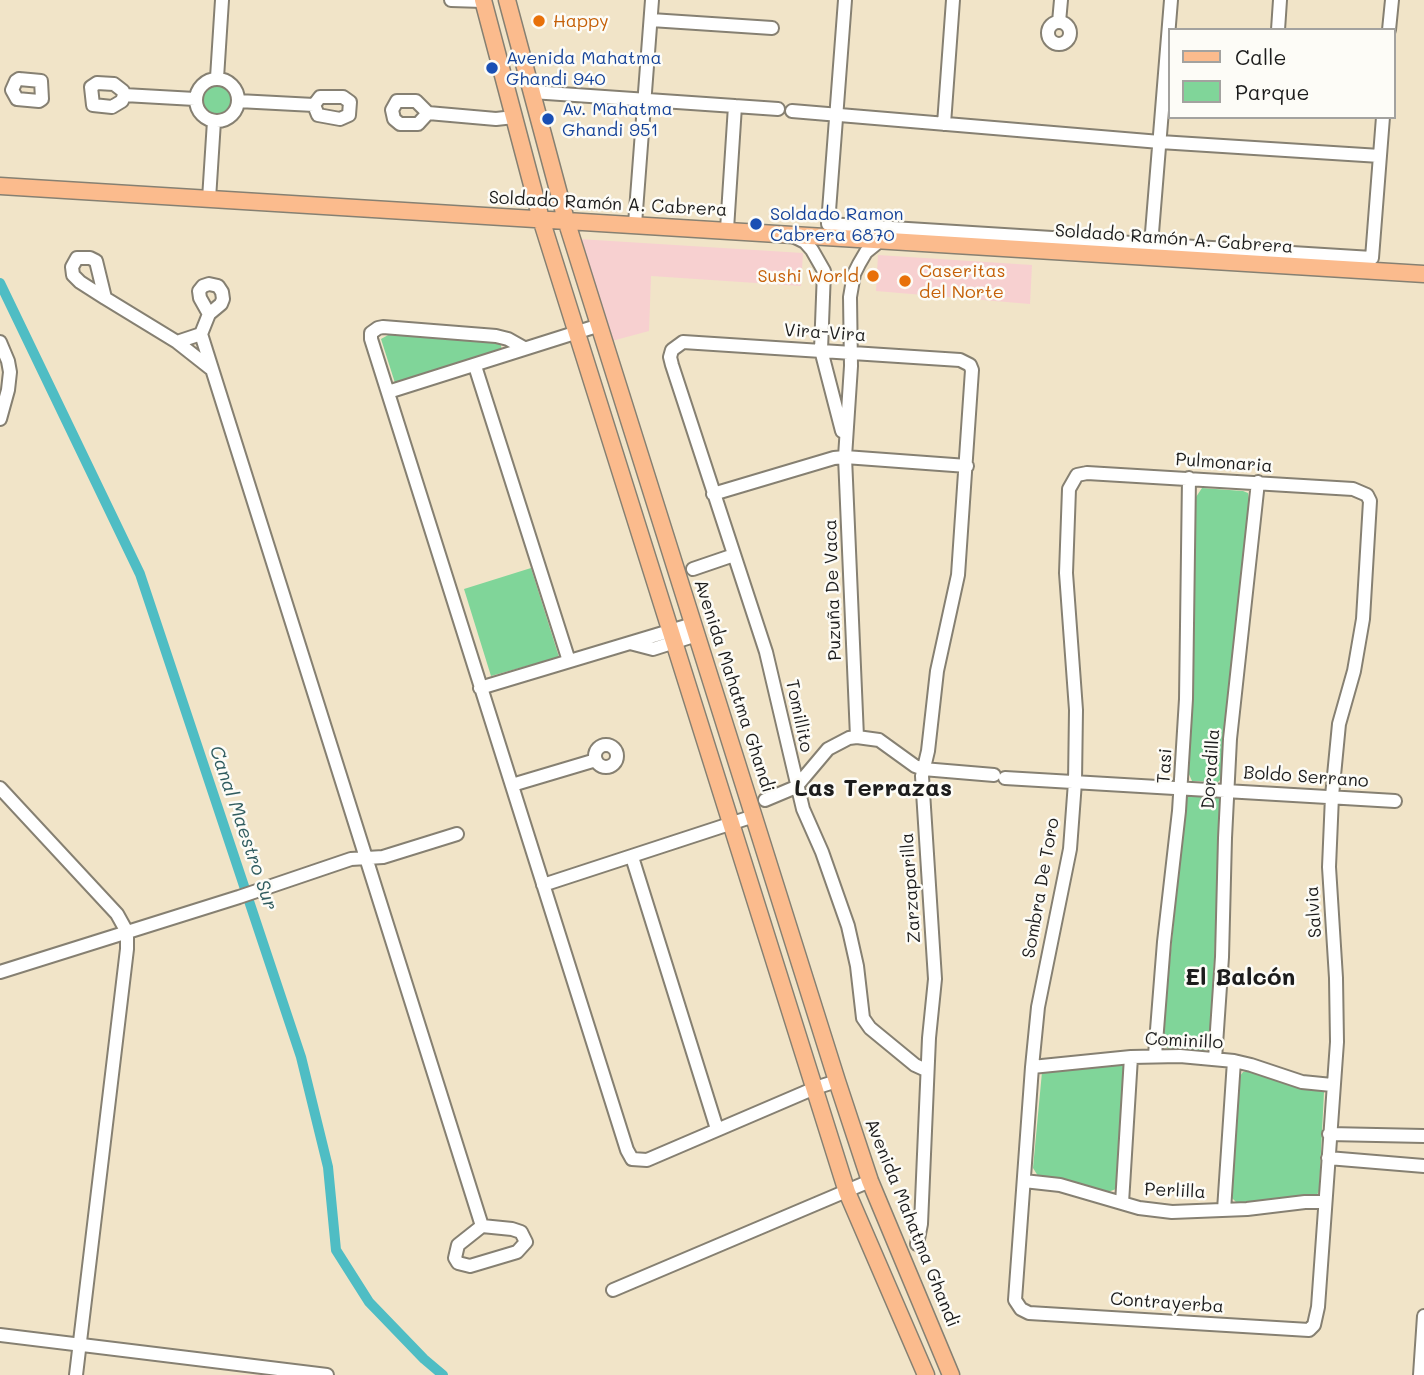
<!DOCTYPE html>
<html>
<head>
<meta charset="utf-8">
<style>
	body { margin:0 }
	#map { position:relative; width:1424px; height:1375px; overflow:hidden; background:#f1e4c8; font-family:Mali,sans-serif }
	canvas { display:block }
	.legend { position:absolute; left:1168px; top:28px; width:228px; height:91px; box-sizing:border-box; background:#fdfcf7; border:2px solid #a3a29f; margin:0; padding:9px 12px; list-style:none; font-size:21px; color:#1c1c1c }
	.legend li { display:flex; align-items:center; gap:14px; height:35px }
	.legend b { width:35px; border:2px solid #a3a29f }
</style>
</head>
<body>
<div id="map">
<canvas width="1424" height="1375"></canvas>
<ul class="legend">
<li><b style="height:9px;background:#fbbb8d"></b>Calle</li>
<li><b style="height:19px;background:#80d599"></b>Parque</li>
</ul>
</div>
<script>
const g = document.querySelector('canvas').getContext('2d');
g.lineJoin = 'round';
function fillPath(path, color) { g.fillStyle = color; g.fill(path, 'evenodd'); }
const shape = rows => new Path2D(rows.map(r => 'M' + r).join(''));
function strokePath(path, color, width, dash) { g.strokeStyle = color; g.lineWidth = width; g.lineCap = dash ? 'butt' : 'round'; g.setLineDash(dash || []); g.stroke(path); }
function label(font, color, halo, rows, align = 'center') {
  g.font = font + ' Mali,sans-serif'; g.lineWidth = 5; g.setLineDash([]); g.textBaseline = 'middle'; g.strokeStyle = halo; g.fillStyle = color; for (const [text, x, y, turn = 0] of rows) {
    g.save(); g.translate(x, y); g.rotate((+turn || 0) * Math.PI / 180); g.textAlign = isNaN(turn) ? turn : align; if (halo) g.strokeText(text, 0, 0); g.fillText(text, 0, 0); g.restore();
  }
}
fillPath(shape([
	[579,239,803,253,801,286,651,276,649,331,608,342],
	[878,255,1032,265,1030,304,876,291]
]), '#f7d0d0');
fillPath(shape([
	'195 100a21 21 0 1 1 42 0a21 21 0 1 1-42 0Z',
	[390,334,500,342,502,350,395,383,381,339],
	[1202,488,1243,491,1248,493,1250,506,1221,779,1218,782,1192,781,1188,772,1193,690,1193,549,1196,497],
	[531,568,559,657,491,676,464,589],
	[1189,793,1217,793,1222,800,1210,1041,1206,1050,1203,1051,1169,1049,1162,1043,1186,797],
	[1120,1063,1126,1065,1118,1184,1116,1189,1108,1192,1038,1176,1033,1168,1042,1072],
	[1249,1071,1324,1092,1319,1191,1317,1195,1238,1204,1232,1198,1240,1076,1243,1072]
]), '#80d599');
strokePath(shape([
	[0,283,140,574,301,1057,328,1167,336,1250,369,1302,424,1359,443,1375]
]), '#4fbdc4', 10);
const minor = shape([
	[451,0,483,1],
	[845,0,828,224,1372,258,1383,117],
	[651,20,772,28],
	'1048 33a11 11 0 1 1 22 0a11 11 0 1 1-22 0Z',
	[1059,22,1061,0],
	[1278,30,1280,0],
	[1389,30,1392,0],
	[217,78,222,0],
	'196 100a21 21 0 1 1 42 0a21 21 0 1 1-42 0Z',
	[19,79,41,81,42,99,39,101,17,99,12,90,16,81,19,79],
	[532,92,778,109],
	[124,95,122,101,112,107,93,105,91,87,97,83,114,84,123,91,124,95,195,99],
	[238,101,314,105,318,115,340,119,349,115,350,102,343,97,320,97,314,105],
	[792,111,1160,142,1380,156],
	[428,113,418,124,400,124,394,119,392,110,397,101,416,101,428,113,496,119,514,117],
	[944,124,953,0],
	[209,199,214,121],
	[635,224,652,0],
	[727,229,735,106],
	[791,235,805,242,812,250,824,271,821,350,842,431],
	[1151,245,1171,0],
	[105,298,80,282,73,275,72,267,77,258,90,258,96,261,105,298,177,342,210,368],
	[201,334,482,1226,512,1229,521,1232,526,1242,517,1252,470,1266,458,1263,455,1258,458,1245,482,1226],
	[0,342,8,361,10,372,8,390,0,419],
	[177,342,201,334,209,314,221,304,223,299,222,292,218,286,209,284,203,286,199,291,200,298,209,314],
	[524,348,508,339,496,336,383,327,378,328,371,333,371,339,627,1150,632,1159,647,1160,815,1088,837,1081],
	[475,366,569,661],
	[388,392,600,325],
	[1087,473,1353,489,1367,495,1370,501,1363,619,1354,671,1339,724,1332,796,1329,867,1336,978,1337,1042,1318,1307,1314,1325,1309,1330,1029,1313,1021,1309,1015,1300,1032,1067,1038,1007,1070,849,1075,782,1076,710,1066,573,1069,489,1077,475,1087,473],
	[713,494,834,458,845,457,967,466],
	[693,569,734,555],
	[630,643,653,649,697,635],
	[480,688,693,624],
	[857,737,845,457,851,366,850,297,854,274,859,264,866,252,882,239],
	'595 756a11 11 0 1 1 22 0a11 11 0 1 1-22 0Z',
	[1005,778,1395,801],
	[512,785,596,760],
	[0,788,117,914,127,932,127,949,76,1375],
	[765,800,796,787,828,749,849,738,857,737,879,740,915,766,923,769,994,775],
	[632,857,717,1129],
	[543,885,754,816],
	[0,972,239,897,351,859,383,857,457,834],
	[1155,1055,1164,942,1179,811,1186,699,1189,478],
	[1215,1059,1222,957,1225,838,1230,739,1258,482],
	[1032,1067,1131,1057,1180,1056,1234,1061,1251,1065,1302,1082,1332,1085],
	[1329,1134,1424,1136],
	[1328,1158,1424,1166],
	[1024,1181,1060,1185,1139,1208,1172,1212,1247,1209,1305,1202,1325,1202],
	[1122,1203,1131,1057],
	[1224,1210,1234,1061],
	[917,1244,921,1224,929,1038,935,979,922,776,928,751,937,671,958,575,972,370,970,365,960,360,683,342,672,350,670,357,672,365,766,652,803,809,822,852,848,926,857,966,863,1018,870,1028,915,1065,926,1070],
	[613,1290,870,1181],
	[0,1335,327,1375],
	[1420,1375,1424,1316]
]);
const major = shape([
	[483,0,541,219,847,1192,926,1375],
	[507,0,566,220,837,1081,870,1181,951,1375],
	[0,186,1424,274]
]);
strokePath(minor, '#868072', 16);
strokePath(major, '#868072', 19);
strokePath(minor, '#fff', 12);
strokePath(major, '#fbbb8d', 16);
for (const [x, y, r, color] of [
	[539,21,7,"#e8710a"],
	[492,68,7,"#1a4fb4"],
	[548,119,7,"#1a4fb4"],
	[756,224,7,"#1a4fb4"],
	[873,276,7,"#e8710a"],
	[905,281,7,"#e8710a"]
]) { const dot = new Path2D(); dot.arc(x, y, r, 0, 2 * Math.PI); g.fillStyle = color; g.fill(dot); strokePath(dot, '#fdfcf7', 2.5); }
label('18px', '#c56008', '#fdfcf7', [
	["Happy",553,21],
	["Caseritas",919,271],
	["del Norte",919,292],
	["Sushi World",859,276,"right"]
], 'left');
label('18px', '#164399', '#fdfcf7', [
	["Avenida Mahatma",506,58],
	["Ghandi 940",506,79],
	["Av. Mahatma",562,109],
	["Ghandi 951",562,130],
	["Soldado Ramon",770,214],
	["Cabrera 6870",770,235]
], 'left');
label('18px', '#1c1c1c', '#fdfcf7', [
	["Soldado Ramón A. Cabrera",608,204,3],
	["Soldado Ramón A. Cabrera",1174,239,4],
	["Vira-Vira",825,333,4],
	["Pulmonaria",1224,463,4],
	["Puzuña De Vaca",833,590,-92],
	["Avenida Mahatma Ghandi",734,686,72],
	["Tomillito",799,716,78],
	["Tasi",1165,766,-86],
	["Doradilla",1211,769,-86],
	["Boldo Serrano",1306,777,4],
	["Zarzaparilla",911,888,-94],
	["Sombra De Toro",1041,888,-80],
	["Salvia",1314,912,-94],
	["Cominillo",1184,1041,3],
	["Perlilla",1175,1191,3],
	["Avenida Mahatma Ghandi",912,1223,68],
	["Contrayerba",1167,1303,4]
]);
label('italic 19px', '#305c5f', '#fdfcf7', [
	["Canal Maestro Sur",243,828,71]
]);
label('bold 24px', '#1c1c1c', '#fdfcf7', [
	["Las Terrazas",873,789],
	["El Balcón",1240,978]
]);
</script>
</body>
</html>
